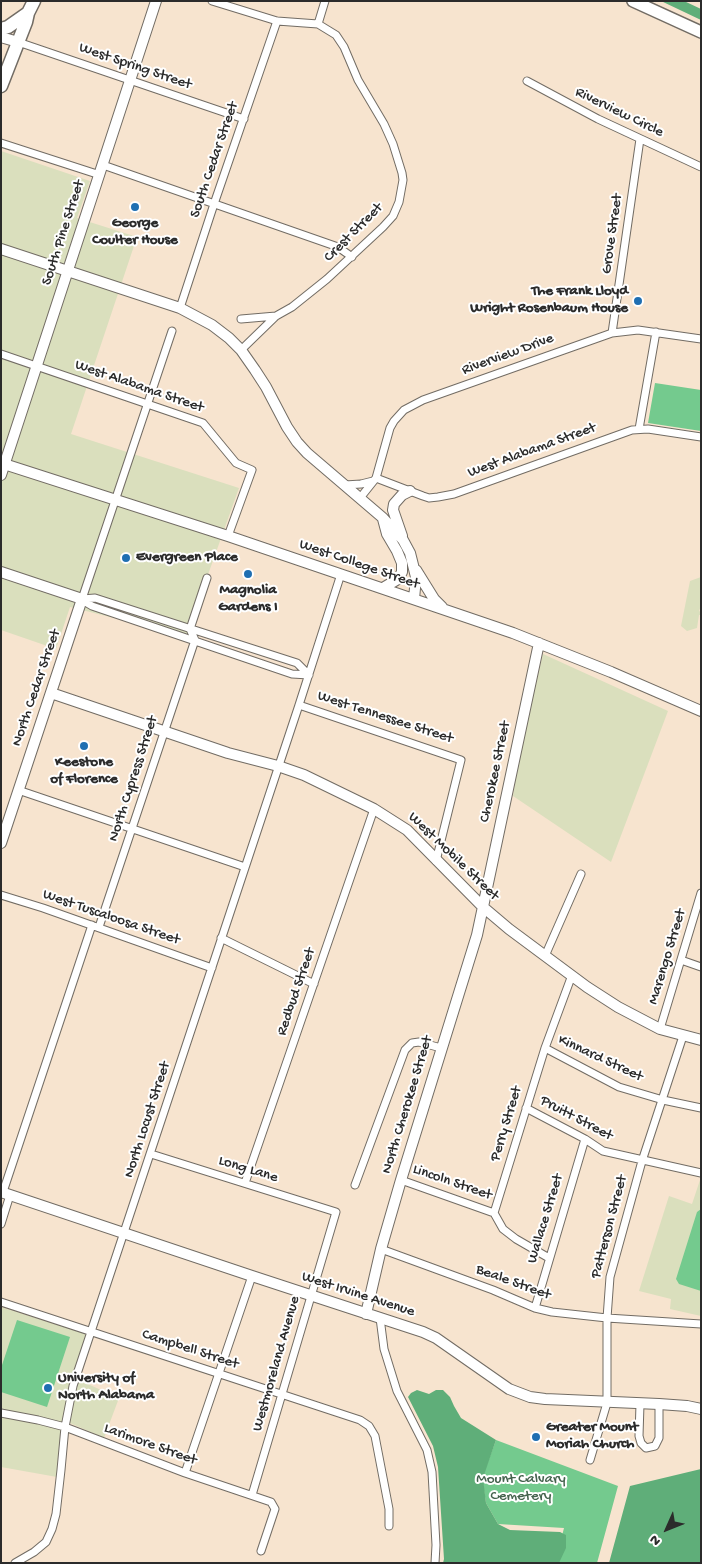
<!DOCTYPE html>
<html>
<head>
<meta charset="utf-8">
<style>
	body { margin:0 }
	#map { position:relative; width:702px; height:1564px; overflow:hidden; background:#f7e4cf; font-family:"Gochi Hand",sans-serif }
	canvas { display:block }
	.frame { position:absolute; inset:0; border:2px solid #2b2b2b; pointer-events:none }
	.north { position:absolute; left:642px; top:1504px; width:50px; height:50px; -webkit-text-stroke:4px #fff; paint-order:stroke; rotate:226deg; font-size:14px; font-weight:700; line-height:20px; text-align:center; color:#2b2b2b }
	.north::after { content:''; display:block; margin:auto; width:18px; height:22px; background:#2b2b2b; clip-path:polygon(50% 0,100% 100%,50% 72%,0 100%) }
</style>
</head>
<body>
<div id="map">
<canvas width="702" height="1564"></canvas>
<div class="frame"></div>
<div class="north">N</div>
</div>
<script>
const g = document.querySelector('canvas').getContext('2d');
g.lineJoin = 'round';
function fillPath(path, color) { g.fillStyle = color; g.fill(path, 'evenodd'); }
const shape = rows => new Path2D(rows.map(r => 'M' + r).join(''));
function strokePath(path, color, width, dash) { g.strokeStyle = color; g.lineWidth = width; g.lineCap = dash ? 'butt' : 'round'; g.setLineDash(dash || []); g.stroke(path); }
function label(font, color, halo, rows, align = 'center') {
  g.font = font + ' "Gochi Hand",sans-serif'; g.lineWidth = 4; g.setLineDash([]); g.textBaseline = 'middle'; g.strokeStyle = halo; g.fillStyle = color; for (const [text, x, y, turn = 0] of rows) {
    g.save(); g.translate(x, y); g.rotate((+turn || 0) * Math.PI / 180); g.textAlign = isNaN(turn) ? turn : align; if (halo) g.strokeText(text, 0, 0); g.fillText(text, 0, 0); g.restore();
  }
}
fillPath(shape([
	[1,151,90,181,77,218,137,237,71,434,239,488,186,636,70,607,56,649,1,630],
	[701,577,701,606,699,611,701,612,701,615,699,615,697,628,687,631,681,626,690,581],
	[543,654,668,711,611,862,513,796,521,744],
	[701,1177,701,1316,670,1309,671,1299,639,1291,669,1196,692,1204],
	[1,1307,86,1334,72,1377,119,1398,104,1438,63,1420,58,1457,57,1477,1,1467]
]), '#dadfbd');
fillPath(shape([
	[655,383,701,390,701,431,648,423],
	[701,1209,701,1291,679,1284,676,1279,697,1212],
	[17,1320,70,1337,47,1407,1,1392,1,1368],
	[496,1440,618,1486,597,1563,555,1563,564,1528,498,1524,486,1503,482,1478]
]), '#74ca8e');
fillPath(shape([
	[661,1,684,1,701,9,701,20],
	[417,1390,429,1394,436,1390,443,1390,450,1397,454,1406,461,1418,496,1440,483,1478,486,1503,498,1524,510,1530,560,1532,566,1535,566,1548,559,1563,443,1563,444,1559,438,1467,433,1446,408,1397,411,1393],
	[701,1469,701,1563,609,1563,630,1486]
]), '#5fae79');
const street = shape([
	[212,1,277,21,318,24,336,35,344,47,358,80,384,124,393,144,402,173,403,180,399,202,393,216,383,227,327,279,292,307,276,316,241,350],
	[318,24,325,1],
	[18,42,244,119],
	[527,81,598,119,701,167],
	[1,143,100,175],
	[103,165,338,247,352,257],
	[180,308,214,204,277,21],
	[241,319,276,316],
	[612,333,640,139],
	[1,354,203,423,236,463,252,470,228,536],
	[639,429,656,332],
	[376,478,423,496,429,498,438,497,454,494,632,430,648,429,701,437],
	[345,485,361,484,373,481],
	[360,498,376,478,390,428,394,421,404,410,423,400,612,333,638,330,701,339],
	[82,599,172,331],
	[82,599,95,598,297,663,309,675],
	[82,600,92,606,292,674,309,675],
	[299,705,461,760,436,861],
	[18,790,245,867],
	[1,895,43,908,212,968],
	[99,927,195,640,190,629,207,578],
	[221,938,314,984],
	[545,956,581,874],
	[681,960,701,967],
	[660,1029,701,893],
	[545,1048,619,1087,663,1100,701,1108],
	[526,1108,585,1139,603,1151,701,1173],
	[151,1154,336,1212,252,1495],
	[401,1180,494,1213],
	[245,1183,374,809],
	[355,1185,405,1050,412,1043,419,1042,441,1048],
	[3,1192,92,925],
	[1,1224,10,1195],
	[381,1249,493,1290,535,1308,552,1312,607,1318,701,1324],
	[549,1258,516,1239,503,1229,494,1213,545,1048,572,975],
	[1,1302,360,1420,369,1426,375,1436,389,1509,389,1526],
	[535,1308,585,1139],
	[380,1318,384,1349,397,1391,427,1450,432,1472,436,1545,435,1563],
	[640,1404,639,1436,641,1443,646,1448,655,1446,659,1438,659,1404],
	[1,1413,38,1420,65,1427,185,1473,271,1502,275,1509,261,1551],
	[590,1460,607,1403,607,1318,610,1277,642,1161,683,1036],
	[185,1473,252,1276],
	[15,1563,34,1552,46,1542,52,1529,56,1514,61,1470,65,1427,73,1386,299,705,341,574]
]);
const secondary = shape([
	[1,37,18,42],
	[1,249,180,308,212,325,229,338,241,350,255,370,266,387,287,427,297,442,307,453,383,518,403,540,410,553,416,577,414,599],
	[1,463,228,536,513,633,611,672,701,711],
	[1,475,156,1],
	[402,536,393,510,394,504,402,495,410,491],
	[416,570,434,599,442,607],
	[1,572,82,599,1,843],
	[383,588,398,579,402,572,402,563,397,551,387,534,383,519],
	[51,693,228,753,278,766,304,775,374,809,407,830,483,907,509,929,587,987,618,1007,660,1029,701,1040],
	[1,1192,252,1276,423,1332,436,1338,509,1389,530,1397,545,1399,659,1404,687,1406,701,1409],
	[366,1314,381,1249,401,1180,477,935,539,643]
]);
const primary = shape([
	[633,1,701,32]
]);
const highway = shape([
	[1,29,8,27,28,13],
	[1,86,26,22,28,13,34,1]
]);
strokePath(street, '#726c64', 9);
strokePath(secondary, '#726c64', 12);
strokePath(primary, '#726c64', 14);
strokePath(highway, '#726c64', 15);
strokePath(street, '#fff', 7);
strokePath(secondary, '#fff', 10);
strokePath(primary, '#fff', 11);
strokePath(highway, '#fff', 12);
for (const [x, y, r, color] of [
	[135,207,5,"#1f6fb2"],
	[638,301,5,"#1f6fb2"],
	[126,558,5,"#1f6fb2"],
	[248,574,5,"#1f6fb2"],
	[84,746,5,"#1f6fb2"],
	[48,1388,5,"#1f6fb2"],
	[536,1437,5,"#1f6fb2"]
]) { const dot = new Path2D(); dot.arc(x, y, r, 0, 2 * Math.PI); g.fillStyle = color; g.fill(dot); strokePath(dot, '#fff', 2); }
label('15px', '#2b2b2b', '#fff', [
	["West Spring Street",135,67,19],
	["Riverview Circle",619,113,26],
	["South Cedar Street",215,160,-71],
	["South Pine Street",64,233,-72],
	["Crest Street",354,233,-45],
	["Grove Street",613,234,-82],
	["Riverview Drive",508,355,-20],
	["West Alabama Street",139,387,19],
	["West Alabama Street",532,451,-20],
	["West College Street",359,565,19],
	["North Cedar Street",37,688,-71],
	["West Tennessee Street",385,718,18],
	["Cherokee Street",496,772,-78],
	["North Cypress Street",134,779,-72],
	["West Mobile Street",453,857,44],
	["West Tuscaloosa Street",111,918,19],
	["Marengo Street",668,957,-73],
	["Redbud Street",297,992,-71],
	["Kinnard Street",600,1059,25],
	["North Cherokee Street",408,1105,-73],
	["Pruitt Street",576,1119,28],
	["North Locust Street",148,1120,-72],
	["Perry Street",507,1124,-73],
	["Long Lane",248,1170,17],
	["Lincoln Street",452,1183,19],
	["Wallace Street",546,1219,-73],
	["Patterson Street",610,1227,-75],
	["Beale Street",513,1283,20],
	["West Irvine Avenue",358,1295,18],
	["Campbell Street",190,1350,18],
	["Westmoreland Avenue",277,1364,-74],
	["Larimore Street",150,1445,20]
]);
label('bold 15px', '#2b2b2b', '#fff', [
	["George",135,224],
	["Coulter House",135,241],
	["The Frank Lloyd",628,292,"right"],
	["Wright Rosenbaum House",628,309,"right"],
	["Evergreen Place",136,558,"left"],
	["Magnolia",248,591],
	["Gardens I",248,608],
	["Keestone",84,763],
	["of Florence",84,780],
	["University of",58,1379,"left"],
	["North Alabama",58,1396,"left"],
	["Greater Mount",546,1428,"left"],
	["Moriah Church",546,1445,"left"]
]);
label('15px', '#45634e', '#fff', [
	["Mount Calvary",521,1480],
	["Cemetery",521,1497]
]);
</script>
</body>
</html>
